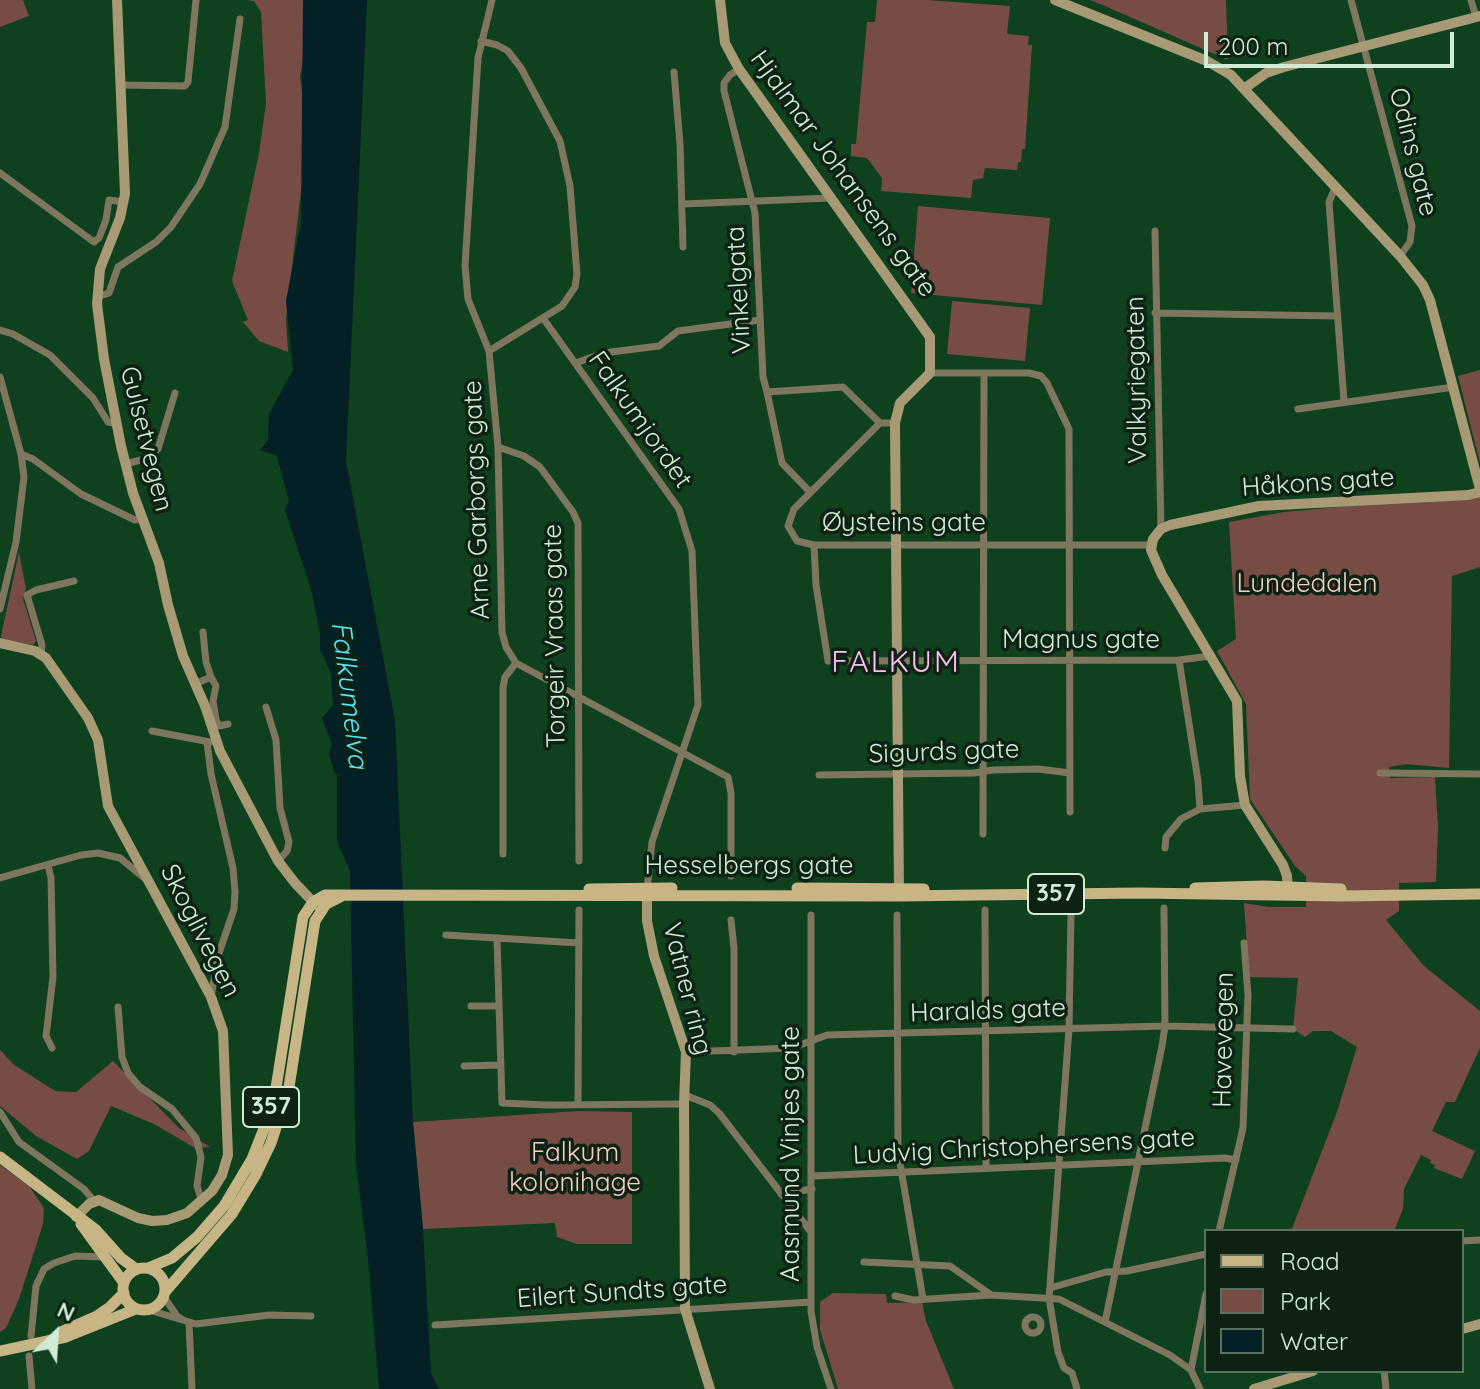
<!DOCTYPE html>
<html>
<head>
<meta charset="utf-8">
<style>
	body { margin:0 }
	#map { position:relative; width:1480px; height:1389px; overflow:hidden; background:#0f411f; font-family:Quicksand,sans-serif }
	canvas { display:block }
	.legend { position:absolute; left:1204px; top:1229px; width:260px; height:144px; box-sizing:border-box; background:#0e2213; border:2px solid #5c7261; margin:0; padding:10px 14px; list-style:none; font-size:24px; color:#d1ebd5 }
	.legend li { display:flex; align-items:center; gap:16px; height:40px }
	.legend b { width:40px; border:2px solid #5c7261 }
	.north { position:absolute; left:16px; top:1293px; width:80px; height:80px; -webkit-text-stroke:6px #0e2213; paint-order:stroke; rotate:25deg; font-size:22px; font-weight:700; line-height:32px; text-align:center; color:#d1ebd5 }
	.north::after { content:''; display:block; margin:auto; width:28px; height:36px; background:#d1ebd5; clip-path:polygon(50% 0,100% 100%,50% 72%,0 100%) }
	.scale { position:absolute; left:1204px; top:32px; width:250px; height:36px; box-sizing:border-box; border:4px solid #d1ebd5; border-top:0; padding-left:10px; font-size:24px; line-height:28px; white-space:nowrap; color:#d1ebd5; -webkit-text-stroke:6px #0e2213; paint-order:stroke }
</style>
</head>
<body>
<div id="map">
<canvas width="1480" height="1389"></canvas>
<ul class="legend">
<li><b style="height:10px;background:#c7b585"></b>Road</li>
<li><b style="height:22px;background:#774c45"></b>Park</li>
<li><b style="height:22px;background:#022025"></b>Water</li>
</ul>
<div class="north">N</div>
<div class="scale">200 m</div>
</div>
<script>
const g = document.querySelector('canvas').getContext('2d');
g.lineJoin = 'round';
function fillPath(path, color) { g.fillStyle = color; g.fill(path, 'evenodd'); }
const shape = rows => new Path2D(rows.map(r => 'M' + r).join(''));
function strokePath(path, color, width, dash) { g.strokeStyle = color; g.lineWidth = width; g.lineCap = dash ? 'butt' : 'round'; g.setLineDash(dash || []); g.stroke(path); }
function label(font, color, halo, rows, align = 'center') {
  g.font = font + ' Quicksand,sans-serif'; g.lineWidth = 7; g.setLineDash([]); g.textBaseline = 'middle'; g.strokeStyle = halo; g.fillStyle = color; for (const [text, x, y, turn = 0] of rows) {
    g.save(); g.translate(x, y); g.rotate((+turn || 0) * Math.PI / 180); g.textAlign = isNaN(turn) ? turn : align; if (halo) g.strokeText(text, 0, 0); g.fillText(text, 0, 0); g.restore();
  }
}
fillPath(shape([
	[0,0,23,0,29,16,0,27],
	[247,0,308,0,310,25,300,76,306,124,303,173,286,319,288,352,259,341,243,322,248,320,232,281,259,153,266,103,261,12,254,1],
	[877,0,927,0,1010,6,1007,34,1029,36,1028,45,1032,45,1025,149,1022,149,1021,162,1018,162,1017,170,985,168,983,178,973,180,971,198,881,191,882,178,867,158,851,156,851,144,856,144,867,22,875,22],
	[1090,0,1226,0,1228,60,1105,6],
	[918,206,1050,218,1042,305,911,293],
	[952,301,1030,308,1025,361,947,354],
	[1480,370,1480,463,1458,376],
	[1480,494,1480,567,1452,576,1449,768,1406,764,1389,767,1390,778,1435,777,1438,828,1436,882,1399,883,1399,911,1386,920,1424,966,1480,1011,1480,1048,1455,1102,1446,1102,1432,1131,1475,1151,1462,1179,1434,1168,1435,1165,1430,1163,1431,1160,1421,1155,1404,1189,1403,1209,1394,1231,1291,1231,1337,1112,1357,1047,1331,1031,1313,1031,1305,1037,1293,1029,1298,978,1249,977,1244,903,1269,907,1306,907,1306,876,1295,866,1250,799,1246,704,1217,651,1236,639,1229,522,1284,512],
	[19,552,26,589,23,599,36,641,33,645,3,640,1,636],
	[0,1050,13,1064,55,1091,76,1092,113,1061,179,1128,210,1147,195,1148,154,1124,111,1106,89,1151,77,1159,36,1136,0,1106],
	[578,1111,632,1112,632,1244,577,1244,557,1237,555,1223,423,1229,413,1122],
	[0,1165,30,1187,44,1208,43,1224,19,1299,6,1328,0,1332],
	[833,1293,886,1294,887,1303,922,1302,926,1321,954,1389,838,1389,820,1330,820,1302]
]), '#774c45');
fillPath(shape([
	[303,0,367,0,346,461,395,720,413,1122,423,1229,431,1373,439,1389,379,1389,368,1259,356,1164,350,871,337,841,337,774,335,774,329,754,332,744,322,718,333,705,331,673,320,649,320,633,311,589,285,510,289,501,277,456,260,450,268,440,269,414,293,370,286,301,301,221]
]), '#022025');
strokePath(shape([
	[492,0,478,58,465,266,468,299,489,351,498,447,502,632,506,647,516,663,505,677,503,688,503,854],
	[1351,0,1412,226,1410,242,1400,256],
	[1471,0,1476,17],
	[481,41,497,45,508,51,521,68,560,141,570,186,577,274,575,287,562,306,489,351],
	[739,69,730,75,724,83,724,91,755,213,763,377,767,392,843,387,880,423],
	[674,72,680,144,683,247],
	[120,85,185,86,188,82,196,0],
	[0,173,94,242,99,238,106,220,109,200,124,202],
	[1335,188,1329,202,1344,401],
	[683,204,831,198],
	[1155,231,1161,529],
	[97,297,109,293,118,267,156,242,171,227,200,184,225,127,240,19],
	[1155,313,1336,316],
	[543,318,679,509,692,551,698,705,652,842,647,890],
	[0,330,13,334,50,355,93,398,108,422,117,424],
	[576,363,603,353,659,346,678,331,760,320],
	[930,373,1029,373,1041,376,1047,383,1069,429,1070,812],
	[0,377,21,454,24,477,16,542,0,609],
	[767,392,782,463,809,491],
	[1298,409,1454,387],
	[895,423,880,423,794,509,788,526,797,541,814,545,1151,545],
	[498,447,524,456,540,467,573,512,578,523,579,861],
	[21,454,33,459,81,494,135,520,143,518],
	[125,464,145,459,158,449,175,393],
	[814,545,816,585,828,661,1179,660,1211,656],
	[41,654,42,645,27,595,36,590,74,581],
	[1179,660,1198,781,1200,809],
	[516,663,728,777,731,793,731,876],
	[211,677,216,686,213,701,216,720,219,726,228,724],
	[195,684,211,677,206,662,203,632],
	[266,707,276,740,280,808,289,842,287,851,278,861],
	[152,731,210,742],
	[207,742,211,774,233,868,235,891,234,909,218,956,211,997],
	[1380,773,1480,774],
	[819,775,974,773,993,770,1038,769,1070,773],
	[983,834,984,374],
	[1165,848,1166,837,1181,819,1200,809,1245,805],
	[48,865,51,878,53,977,46,1036,52,1048],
	[0,878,81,855,98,853,120,858,143,877],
	[985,910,986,1167],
	[1071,912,1069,1029,1049,1298,1058,1352,1064,1368,1072,1373,1077,1389],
	[811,915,811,1311,817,1347,831,1389],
	[897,915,898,1151,923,1299],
	[731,920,734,948,734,1052],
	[446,935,579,943],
	[497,938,502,1103,547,1105,684,1104],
	[471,1006,499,1006],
	[118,1007,122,1057,128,1073,140,1087,172,1109,196,1138,201,1157,197,1186,202,1202],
	[686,1052,792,1048,827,1035,1165,1026,1293,1029],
	[464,1066,500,1065],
	[685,1095,710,1105,719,1113,811,1232],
	[578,1105,579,910],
	[0,1112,19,1142,84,1189,94,1201],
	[813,1176,1225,1158,1236,1160],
	[781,1194,812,1189],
	[1219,1231,1243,1128,1248,995,1244,943],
	[1462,1241,1480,1240],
	[864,1262,950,1266,990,1294],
	[1050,1288,1106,1272,1127,1271,1206,1254],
	[895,1296,914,1300,991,1295,1059,1299,1170,1355,1191,1370,1200,1389],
	[164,1297,177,1316,183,1320],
	[149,1310,196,1324,269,1315,311,1316],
	'1025 1325a8 8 0 1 1 16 0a8 8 0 1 1-16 0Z',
	[1105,1322,1162,1046,1165,1026,1164,908],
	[189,1323,192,1389],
	[435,1325,811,1302],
	[31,1336,36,1286,44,1269,54,1263,75,1256,105,1257],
	[29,1356,32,1389],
	[1191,1370,1206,1294],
	[1384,1371,1386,1389]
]), '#7f765f', 7);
strokePath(shape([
	[117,0,125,194,120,218,100,269,97,304,104,359,121,446,133,493,159,563,168,605,183,656,205,706,220,751,278,861,295,883,316,905],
	[720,0,725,43,739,69,930,337,930,373,900,403,895,423,899,896],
	[1055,0,1207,61,1231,75,1400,256,1423,285,1430,300,1480,489],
	[1245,88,1266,73,1284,67,1480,16],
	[0,643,35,651,46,658,88,718,98,740,108,806,211,997,223,1031,228,1155,222,1175,212,1191,187,1213,167,1220,152,1221,138,1218,99,1200,89,1204,76,1217],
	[1288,894,1287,876,1283,865,1245,805,1240,776,1237,701,1162,575,1151,550,1153,539,1161,529,1170,525,1259,506,1468,495,1480,492],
	[647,896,647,921,654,956,686,1052,684,1104,685,1309,710,1389],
	[1462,1329,1480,1324],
	[1254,1389,1313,1371]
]), '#a79a75', 10);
strokePath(shape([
	[797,888,924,889],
	[1195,888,1264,886,1341,889],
	[589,889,672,888],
	[0,1157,96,1230,121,1258,136,1269],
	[81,1224,124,1283],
	'123 1289a21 21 0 1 1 42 0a21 21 0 1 1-42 0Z',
	[148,1268,172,1258,197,1237,224,1206,252,1159,267,1121,276,1088,303,917,313,902,325,895,899,896,1139,893,1342,896,1480,894],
	[165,1292,232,1214,255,1176,271,1143,289,1087,315,921,326,904,340,897],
	[63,1331,97,1316,110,1307,124,1293],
	[0,1351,66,1337,136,1309]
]), '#c7b585', 11);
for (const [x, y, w] of [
	[1056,894,56],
	[271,1107,56]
]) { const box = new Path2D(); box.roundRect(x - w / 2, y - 20, w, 40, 6); g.fillStyle = '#0e2213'; g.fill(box); strokePath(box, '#d1ebd5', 2); }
label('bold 24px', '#d1ebd5', null, [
	["357",1056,894],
	["357",271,1107]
]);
label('26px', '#d1ebd5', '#0e2213', [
	["Odins gate",1413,152,76],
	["Hjalmar Johansens gate",843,174,54],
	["Vinkelgata",739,290,-93],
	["Valkyriegaten",1137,380,-91],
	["Falkumjordet",640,420,55],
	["Gulsetvegen",146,439,76],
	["Håkons gate",1318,483,-4],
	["Arne Garborgs gate",477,500,-92],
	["Øysteins gate",904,523],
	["Torgeir Vraas gate",555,636,-91],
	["Magnus gate",1081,640],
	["Sigurds gate",944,752,-2],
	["Hesselbergs gate",749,866],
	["Skoglivegen",200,931,63],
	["Vatner ring",687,989,76],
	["Haralds gate",988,1011,-2],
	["Havevegen",1224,1040,-89],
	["Ludvig Christophersens gate",1024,1147,-3],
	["Aasmund Vinjes gate",791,1154,-90],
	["Eilert Sundts gate",622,1292,-4]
]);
label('26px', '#f6cdc5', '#0e2213', [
	["Lundedalen",1307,584],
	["Falkum",575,1153],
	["kolonihage",575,1183]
]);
label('italic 28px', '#58e3f9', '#0e2213', [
	["Falkumelva",349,695,83]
]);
g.letterSpacing = '2px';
label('30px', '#fec0f7', '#0e2213', [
	["FALKUM",896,663]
]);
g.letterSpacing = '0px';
</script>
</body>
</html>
